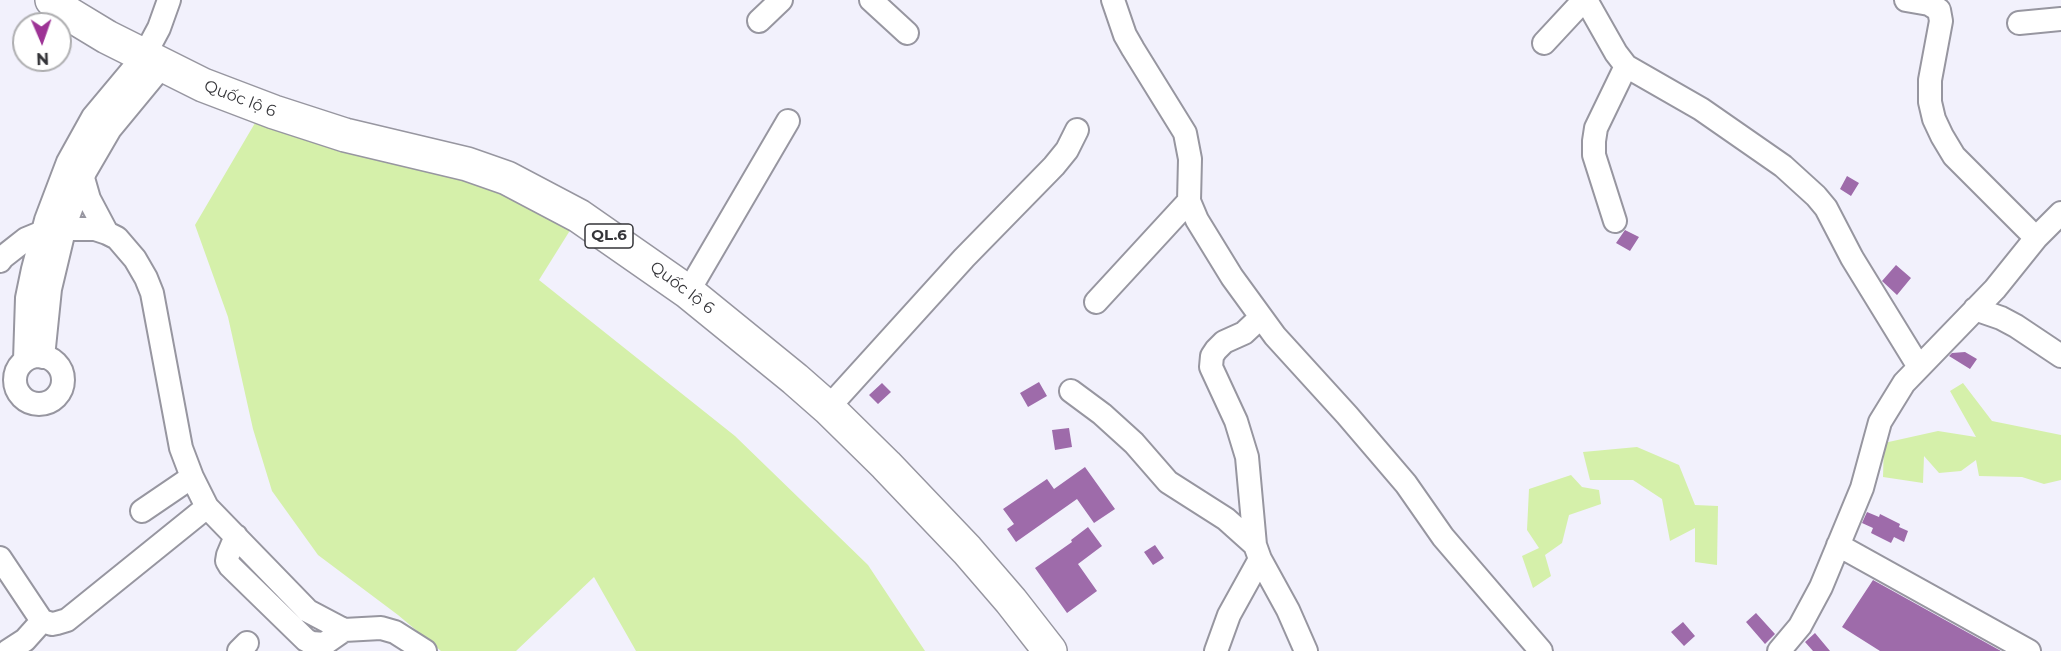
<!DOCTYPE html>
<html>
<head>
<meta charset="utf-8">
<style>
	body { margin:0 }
	#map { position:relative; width:2061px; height:651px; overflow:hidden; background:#f2f1fc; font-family:Montserrat,sans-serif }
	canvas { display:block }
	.north { position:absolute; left:12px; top:12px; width:60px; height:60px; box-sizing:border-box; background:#fff; border:2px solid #aeaeb0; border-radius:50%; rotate:178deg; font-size:16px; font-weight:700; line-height:24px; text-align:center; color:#353539 }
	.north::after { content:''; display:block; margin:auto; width:21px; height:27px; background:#9d3395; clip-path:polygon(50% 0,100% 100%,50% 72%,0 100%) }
</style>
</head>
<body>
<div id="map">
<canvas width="2061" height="651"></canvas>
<div class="north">N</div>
</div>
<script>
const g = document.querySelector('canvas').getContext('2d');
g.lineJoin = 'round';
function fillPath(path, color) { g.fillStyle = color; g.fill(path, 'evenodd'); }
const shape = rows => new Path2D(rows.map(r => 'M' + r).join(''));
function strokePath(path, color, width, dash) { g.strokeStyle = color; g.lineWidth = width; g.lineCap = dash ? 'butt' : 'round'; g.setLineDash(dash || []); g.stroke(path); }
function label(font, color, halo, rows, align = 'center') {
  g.font = font + ' Montserrat,sans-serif'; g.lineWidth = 6; g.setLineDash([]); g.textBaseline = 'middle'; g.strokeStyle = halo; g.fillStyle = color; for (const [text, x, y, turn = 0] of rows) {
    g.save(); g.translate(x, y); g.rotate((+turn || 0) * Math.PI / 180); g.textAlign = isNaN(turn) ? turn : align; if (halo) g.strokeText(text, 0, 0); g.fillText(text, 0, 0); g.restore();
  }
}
fillPath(shape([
	[265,106,579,216,539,280,735,436,868,565,925,651,636,651,594,577,516,651,441,651,398,615,318,555,272,491,253,429,228,317,195,225],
	[1963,383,1992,421,2061,435,2061,480,2044,484,2022,477,1979,476,1976,460,1961,471,1939,473,1924,456,1923,483,1883,477,1884,443,1938,431,1976,437,1950,391],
	[1637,447,1679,465,1695,505,1718,506,1717,565,1695,562,1695,528,1670,541,1662,499,1633,480,1590,480,1583,452],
	[1571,475,1582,487,1599,490,1601,504,1569,515,1562,543,1545,555,1551,576,1533,588,1522,556,1539,548,1527,530,1529,489]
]), '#d5f0aa');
fillPath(shape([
	[1847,176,1859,183,1851,196,1840,189],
	[1625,230,1639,237,1630,251,1616,243],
	[1896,265,1911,278,1897,295,1882,281],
	[1965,352,1977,359,1970,369,1949,356,1952,353],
	[1039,382,1047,396,1028,407,1020,393],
	[882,383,891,392,878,404,869,395],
	[1069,428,1072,447,1055,450,1052,430],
	[1085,467,1115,509,1094,523,1077,499,1016,542,1007,529,1014,524,1003,509,1047,479,1054,489],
	[1867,512,1879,517,1880,514,1900,524,1899,527,1908,531,1904,542,1894,537,1891,543,1871,533,1873,528,1862,523],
	[1088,527,1102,546,1078,564,1097,591,1067,613,1035,568,1072,542,1071,540],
	[1155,545,1164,558,1153,565,1144,552],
	[1873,580,2001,651,1880,651,1842,627],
	[1756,613,1775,634,1765,644,1746,622],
	[1683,622,1695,636,1684,646,1671,632],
	[1815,633,1830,651,1813,651,1805,642]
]), '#9e6baa');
const minor = shape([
	[871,0,907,33],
	[1113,0,1125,35,1133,49,1185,133,1190,159,1189,201,1197,220,1232,277,1275,336,1347,415,1406,484,1443,537,1541,651],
	[1586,0,1616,53,1626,66,1701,109,1783,166,1816,196,1826,208,1852,258,1919,367],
	[1906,0,1929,4,1939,10,1941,21,1930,80,1930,102,1934,119,1942,136,1954,156,2036,238],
	[759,21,781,0],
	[2019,23,2061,19],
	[1544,43,1584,0],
	[79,176,83,178,89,199,107,233],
	[1615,221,1594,155,1594,141,1596,128,1626,66],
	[0,261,3,257,26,239,43,232,64,229,95,229,107,233,117,238,135,259,146,278,152,293,181,448,192,477,207,507,67,620,57,623,52,624,42,621,0,558],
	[688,292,788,121],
	[1096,302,1189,201],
	[1975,309,2001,318,2016,326,2061,356],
	[1260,318,1244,333,1224,342,1216,350,1212,356,1211,367,1236,421,1247,457,1255,545,1260,559,1288,610,1306,651],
	'15 380a24 24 0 1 1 48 0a24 24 0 1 1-48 0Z',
	[43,357,50,289,66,222,85,172,110,129,162,66],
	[25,360,27,298,33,269,46,220,68,162,93,117,144,56,159,28,169,0],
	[1071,391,1102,414,1134,443,1168,482,1226,519,1255,545],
	[828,408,964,258,1054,166,1067,150,1077,130],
	[207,507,308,611,344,630,381,628,395,632,425,651],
	[142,511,192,477],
	[236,536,228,555,227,561,230,566,306,640,312,643,324,644,344,630],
	[1838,545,2029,651],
	[8,651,25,640,42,621],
	[239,651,247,643],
	[1216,651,1229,615,1260,559],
	[1779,651,1800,626,1821,587,1862,488,1880,422,1904,383,1995,289,2036,238,2061,213]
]);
const highway = shape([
	[52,0,69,14,107,37,203,85,274,112,345,135,467,164,507,178,579,216,688,292,795,379,828,408,886,465,967,550,1011,601,1050,651]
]);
strokePath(minor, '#9796a0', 26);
strokePath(highway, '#9796a0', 36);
strokePath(minor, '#fff', 22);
strokePath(highway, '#fff', 33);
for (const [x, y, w] of [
	[609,236,48]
]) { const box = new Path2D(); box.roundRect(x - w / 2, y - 12, w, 24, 4.5); g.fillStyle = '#fff'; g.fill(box); strokePath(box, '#353539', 1.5); }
label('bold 15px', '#353539', null, [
	["QL.6",609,236]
]);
label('16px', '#353539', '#fff', [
	["Quốc lộ 6",240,99,21],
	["Quốc lộ 6",682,288,37]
]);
</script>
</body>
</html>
